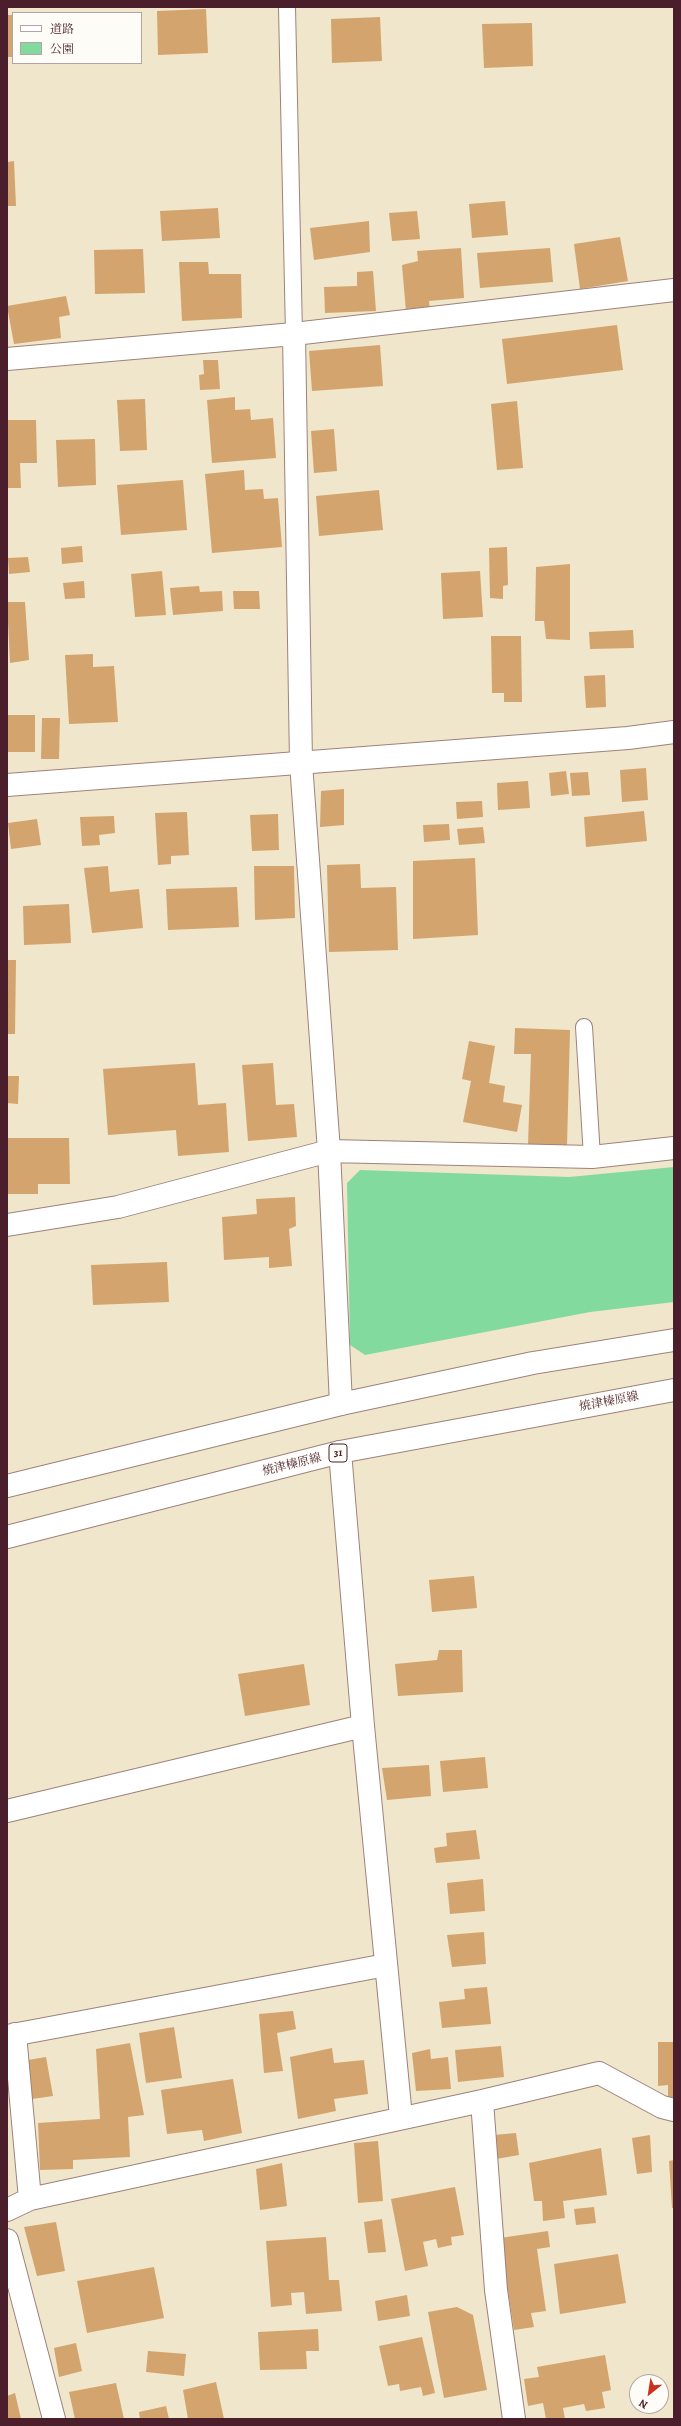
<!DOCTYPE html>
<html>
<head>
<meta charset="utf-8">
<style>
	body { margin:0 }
	#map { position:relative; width:681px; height:2426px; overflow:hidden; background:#f0e6cb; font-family:Alegreya,"Noto Serif JP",serif }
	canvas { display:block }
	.frame { position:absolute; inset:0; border:8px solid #4a1f2b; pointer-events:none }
	.legend { position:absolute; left:12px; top:12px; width:130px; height:52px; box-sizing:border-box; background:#fdfcf7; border:1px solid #b5a4a5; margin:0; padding:5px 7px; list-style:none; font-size:12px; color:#4a1f2b }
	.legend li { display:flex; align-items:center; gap:8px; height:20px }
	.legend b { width:20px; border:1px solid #b5a4a5 }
	.north { position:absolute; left:629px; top:2374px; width:40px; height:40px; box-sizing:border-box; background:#fdfcf7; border:1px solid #b5a4a5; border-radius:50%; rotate:210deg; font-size:11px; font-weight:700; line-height:16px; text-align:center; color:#4a1f2b }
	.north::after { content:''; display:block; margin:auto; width:14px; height:18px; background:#c8321e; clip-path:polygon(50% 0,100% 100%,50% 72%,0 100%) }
</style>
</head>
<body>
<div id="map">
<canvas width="681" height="2426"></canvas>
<div class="frame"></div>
<ul class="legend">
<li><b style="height:5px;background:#fff"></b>道路</li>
<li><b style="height:11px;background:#83da9e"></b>公園</li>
</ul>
<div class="north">N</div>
</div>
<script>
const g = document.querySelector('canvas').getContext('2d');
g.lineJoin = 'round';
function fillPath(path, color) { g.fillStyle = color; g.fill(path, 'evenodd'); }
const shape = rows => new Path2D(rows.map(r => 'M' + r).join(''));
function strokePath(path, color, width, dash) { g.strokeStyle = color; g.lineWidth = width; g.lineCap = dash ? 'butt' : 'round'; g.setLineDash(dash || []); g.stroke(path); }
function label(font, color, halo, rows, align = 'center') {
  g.font = font + ' Alegreya,"Noto Serif JP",serif'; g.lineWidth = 3; g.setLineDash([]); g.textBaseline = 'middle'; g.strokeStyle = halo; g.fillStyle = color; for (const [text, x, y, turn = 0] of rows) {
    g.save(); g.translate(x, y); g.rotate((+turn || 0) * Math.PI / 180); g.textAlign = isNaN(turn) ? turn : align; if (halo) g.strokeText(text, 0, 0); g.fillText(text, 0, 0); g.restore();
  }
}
fillPath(shape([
	[674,1167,674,1302,590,1312,365,1355,350,1345,347,1183,360,1170,569,1177]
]), '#83da9e');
fillPath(shape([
	[206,9,208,53,158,55,157,11],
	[7,15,13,15,13,57,7,57],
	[380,17,382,61,332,63,331,19],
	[532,23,533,66,484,68,482,24],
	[14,161,16,206,7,206,7,162],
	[505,201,508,235,472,238,469,204],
	[218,208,220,238,162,241,160,211],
	[417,211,420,239,392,241,389,213],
	[369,221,370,252,314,260,310,228],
	[620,237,628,281,580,289,574,244],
	[461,248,464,298,429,301,430,310,406,312,402,265,418,261,417,251],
	[550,248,553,282,480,288,477,253],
	[143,249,145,293,95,294,94,250],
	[179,262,208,262,209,274,241,274,242,318,182,321],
	[373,271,376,311,325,313,324,287,357,286,357,272],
	[66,296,70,315,59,317,61,338,14,344,7,306],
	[617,325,623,370,507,384,502,339],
	[380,345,383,386,312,391,309,351],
	[203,360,218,360,220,389,200,390,199,375,204,374],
	[235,397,235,410,250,409,251,420,273,418,276,458,212,463,207,400],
	[145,399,147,450,120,451,117,400],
	[517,401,523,468,497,470,491,404],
	[7,420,36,420,37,463,20,463,21,488,7,488],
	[334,429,337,471,314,473,311,431],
	[95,439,96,485,58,487,56,440],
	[244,470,245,490,263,489,264,499,278,498,282,547,212,553,205,474],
	[183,480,187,530,121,535,117,485],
	[379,490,383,530,319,536,316,496],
	[82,546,83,562,62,564,61,548],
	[507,547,508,585,503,586,503,599,490,598,489,548],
	[28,557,30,572,9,574,8,558],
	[570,564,570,640,546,639,544,621,535,621,536,567],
	[162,571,166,615,135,617,131,574],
	[480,571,483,617,443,619,441,573],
	[84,581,85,598,65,599,63,583],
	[199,586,200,592,222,591,223,611,173,615,170,588],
	[233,591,259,591,260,609,234,609],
	[7,602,25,602,29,660,10,663],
	[633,630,634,648,590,649,589,632],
	[491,636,521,636,522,702,504,702,504,693,492,693],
	[93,654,93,667,114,666,118,722,69,724,65,655],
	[605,675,606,707,586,708,584,676],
	[7,715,35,715,35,752,7,752],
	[42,718,60,718,59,759,41,759],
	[646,768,648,800,622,802,620,770],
	[566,771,569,794,551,796,549,773],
	[588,772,590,795,572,796,570,773],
	[528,781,530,808,498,810,497,783],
	[344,789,344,825,320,827,321,791],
	[482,801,483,817,457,819,456,802],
	[644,811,647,841,586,847,584,817],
	[187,812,189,855,171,856,171,864,158,865,155,813],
	[278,814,279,850,252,851,250,815],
	[114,816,115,833,99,835,100,845,82,846,80,817],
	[37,819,41,845,11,849,8,823],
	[449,824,450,840,424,842,423,825],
	[483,827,485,843,459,845,457,829],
	[475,858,478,935,413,939,413,861],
	[360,864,361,888,396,887,398,950,329,952,327,865],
	[108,866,110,892,139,889,143,928,92,933,84,868],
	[254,866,294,866,295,918,255,920],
	[237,887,239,927,168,930,166,889],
	[69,904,71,943,24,945,23,906],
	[7,960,16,960,15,1034,7,1034],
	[515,1028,570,1030,567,1146,528,1145,531,1054,514,1054],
	[469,1041,495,1046,489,1083,505,1086,503,1102,522,1105,517,1132,463,1122,471,1081,462,1079],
	[195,1063,198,1105,226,1103,229,1152,178,1156,176,1130,108,1135,103,1069],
	[273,1063,276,1105,294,1104,297,1137,248,1141,242,1065],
	[7,1076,19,1076,18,1104,7,1103],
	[7,1138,69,1138,70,1184,38,1184,38,1194,7,1194],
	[295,1197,296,1226,289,1229,292,1266,269,1268,269,1257,224,1260,222,1217,257,1214,256,1199],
	[167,1262,169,1302,93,1305,91,1265],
	[474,1576,477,1608,432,1612,429,1580],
	[439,1650,462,1650,463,1692,398,1696,395,1664,437,1660],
	[304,1664,310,1705,245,1716,238,1674],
	[485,1757,488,1788,443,1792,440,1761],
	[429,1765,431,1796,387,1800,382,1768],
	[476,1830,480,1859,436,1863,434,1848,447,1846,446,1833],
	[483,1879,485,1911,450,1914,447,1883],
	[484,1932,486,1964,452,1967,447,1935],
	[487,1987,491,2024,442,2028,439,2002,465,1999,464,1989],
	[293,2011,296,2029,277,2033,283,2071,264,2073,259,2014],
	[174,2027,182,2078,146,2083,139,2033],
	[658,2042,674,2042,674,2097,668,2097,668,2085,658,2086],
	[130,2043,144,2115,128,2117,130,2157,73,2160,73,2169,40,2170,38,2123,100,2119,96,2049],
	[501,2046,504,2077,458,2082,455,2050],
	[332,2048,334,2063,364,2060,368,2094,334,2099,336,2111,298,2119,290,2057],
	[430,2049,431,2059,448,2057,451,2089,416,2091,412,2053],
	[46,2057,53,2096,32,2099,28,2060],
	[233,2079,242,2133,204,2141,202,2130,167,2134,161,2090],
	[516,2133,519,2155,496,2159,494,2135],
	[650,2135,652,2172,637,2174,632,2138],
	[378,2141,383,2201,358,2203,354,2143],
	[601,2148,607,2195,563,2201,565,2218,543,2221,542,2201,534,2201,529,2163],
	[674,2160,674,2208,672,2208,669,2161],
	[282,2163,287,2206,260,2210,256,2169],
	[455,2187,464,2235,451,2237,452,2245,438,2248,436,2239,423,2242,428,2266,405,2271,391,2199],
	[594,2207,596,2223,576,2225,574,2209],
	[382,2219,386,2252,368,2253,364,2222],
	[56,2222,65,2271,37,2276,24,2227],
	[548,2231,550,2247,537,2249,546,2311,531,2313,534,2327,514,2330,500,2238],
	[326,2237,329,2280,339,2280,342,2311,306,2314,304,2292,291,2293,292,2305,271,2307,266,2241],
	[618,2254,626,2303,560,2314,554,2264],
	[154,2267,164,2318,87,2333,77,2281],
	[407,2295,410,2316,378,2321,375,2301],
	[457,2307,473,2315,487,2390,444,2398,428,2312],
	[318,2329,319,2351,306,2351,307,2369,260,2370,258,2332],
	[422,2337,435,2393,423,2396,421,2387,400,2391,399,2384,388,2386,379,2346],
	[76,2343,82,2371,59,2377,54,2348],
	[148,2351,186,2354,184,2376,146,2372],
	[605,2355,611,2390,602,2392,605,2408,586,2411,584,2404,563,2408,565,2419,546,2419,543,2403,528,2406,524,2379,539,2377,537,2367],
	[216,2382,224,2419,188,2419,183,2390],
	[116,2383,124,2419,75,2419,69,2392],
	[15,2393,21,2419,7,2419,7,2396],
	[166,2406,169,2419,140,2419,139,2412]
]), '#d3a46e');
const service = shape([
	[287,7,294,334],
	[584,1027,592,1157]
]);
const minor = shape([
	[294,334,301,763,329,1151,592,1157,674,1148],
	[7,359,294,334,674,290],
	[7,1225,118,1207,329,1151,341,1404],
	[340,1452,363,1726,401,2117],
	[7,1811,363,1726],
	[15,2034,30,2199],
	[7,2036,386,1965],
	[482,2101,496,2290,514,2419],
	[7,2210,30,2199,482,2101,599,2073,662,2107,674,2110],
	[7,2240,54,2419]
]);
const tertiary = shape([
	[7,785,628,738,674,732]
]);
const primary = shape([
	[7,1486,341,1404,533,1363,674,1340],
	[7,1537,340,1452,674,1390]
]);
strokePath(service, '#9d827b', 18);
strokePath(minor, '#9d827b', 24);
strokePath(tertiary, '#9d827b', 24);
strokePath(primary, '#9d827b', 24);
strokePath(service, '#fff', 16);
strokePath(minor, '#fff', 22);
strokePath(tertiary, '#fff', 22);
strokePath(primary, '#fff', 22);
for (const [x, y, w] of [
	[338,1453,18]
]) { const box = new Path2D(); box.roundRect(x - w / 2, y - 9, w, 18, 3); g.fillStyle = '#fdfcf7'; g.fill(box); strokePath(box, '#4a1f2b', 1); }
label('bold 11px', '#4a1f2b', null, [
	["31",338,1453]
]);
label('12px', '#4a1f2b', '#fdfcf7', [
	["焼津榛原線",609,1402,-11],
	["焼津榛原線",292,1465,-14]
]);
</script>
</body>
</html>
